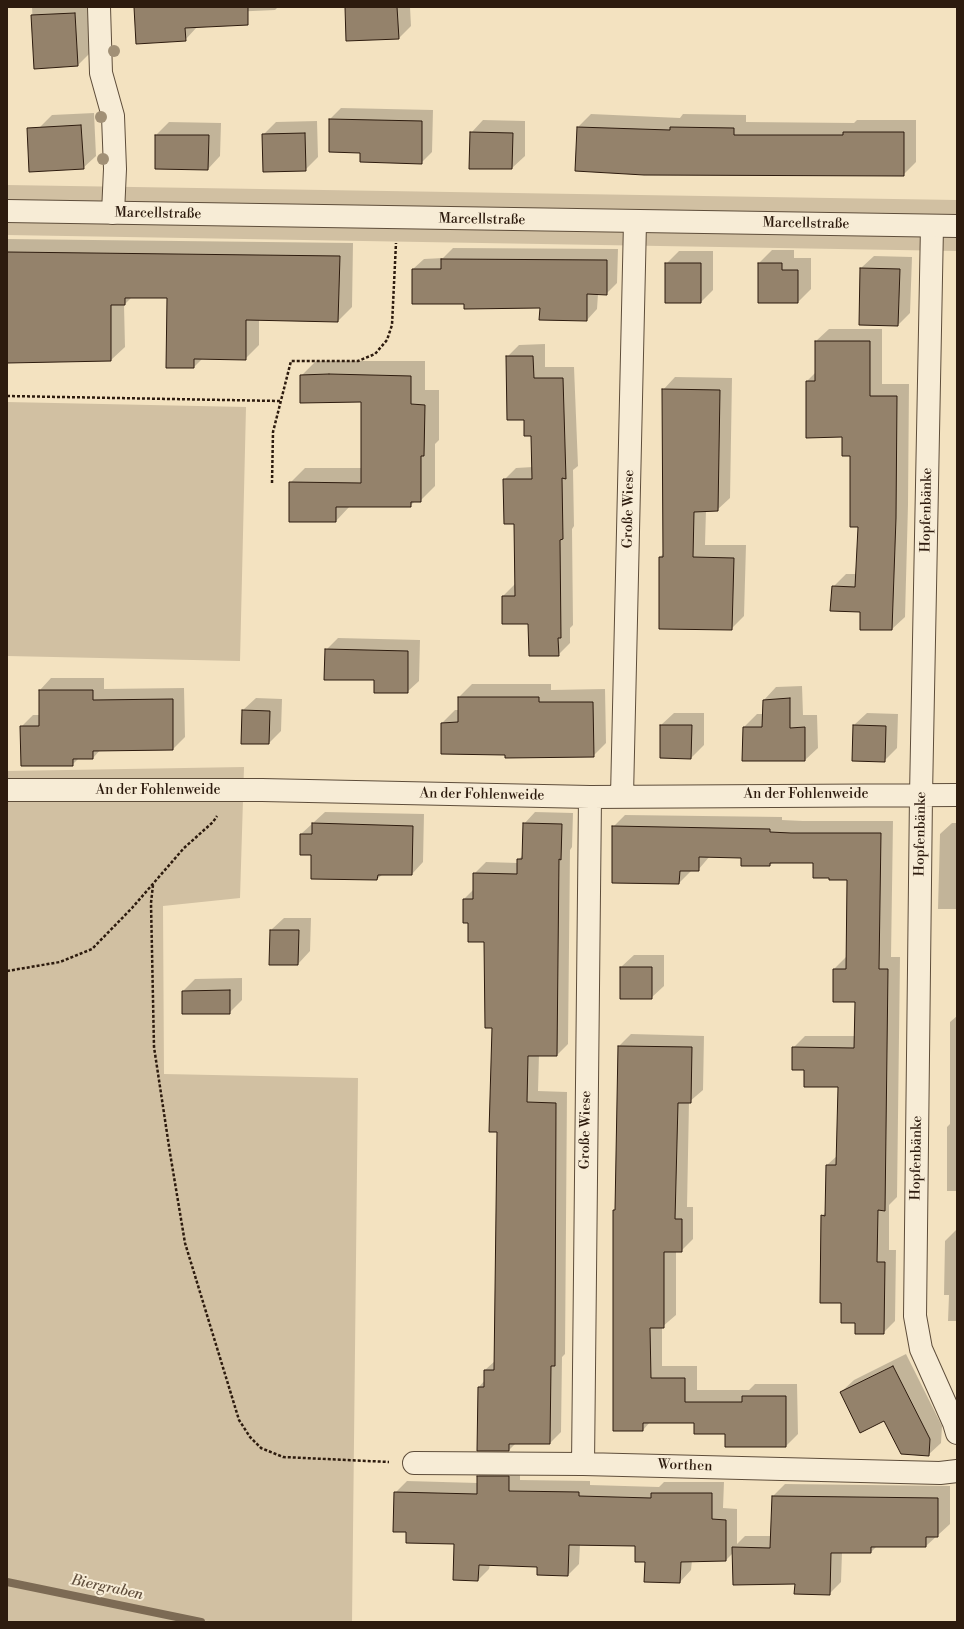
<!DOCTYPE html>
<html>
<head>
<meta charset="utf-8">
<style>
	body { margin:0 }
	#map { position:relative; width:964px; height:1629px; overflow:hidden; background:#f3e2c0; font-family:"Libre Bodoni",serif }
	canvas { display:block }
	.frame { position:absolute; inset:0; border:8px solid #2d1b0e; pointer-events:none }
</style>
</head>
<body>
<div id="map">
<canvas width="964" height="1629"></canvas>
<div class="frame"></div>
</div>
<script>
const g = document.querySelector('canvas').getContext('2d');
g.lineJoin = 'round';
function fillPath(path, color) { g.fillStyle = color; g.fill(path, 'evenodd'); }
const shape = rows => new Path2D(rows.map(r => 'M' + r).join(''));
function strokePath(path, color, width, dash) { g.strokeStyle = color; g.lineWidth = width; g.lineCap = dash ? 'butt' : 'round'; g.setLineDash(dash || []); g.stroke(path); }
function label(font, color, halo, rows, align = 'center') {
  g.font = font + ' "Libre Bodoni",serif'; g.lineWidth = 4; g.setLineDash([]); g.textBaseline = 'middle'; g.strokeStyle = halo; g.fillStyle = color; for (const [text, x, y, turn = 0] of rows) {
    g.save(); g.translate(x, y); g.rotate((+turn || 0) * Math.PI / 180); g.textAlign = isNaN(turn) ? turn : align; if (halo) g.strokeText(text, 0, 0); g.fillText(text, 0, 0); g.restore();
  }
}
fillPath(shape([
	[7,185,957,200,957,251,7,235],
	[7,402,246,407,240,661,7,656],
	[244,767,240,898,163,906,164,1074,358,1078,352,1622,7,1622,7,771]
]), '#d1c0a2');
fillPath(shape([
	[32,7,88,7,90,53,78,65,35,68],
	[135,7,278,7,275,10,231,12,197,27,185,40],
	[346,7,410,7,411,26,399,38],
	[341,108,433,110,432,152,421,163,361,152,330,119],
	[94,113,96,156,83,168,39,128,52,115],
	[591,114,680,118,683,114,746,115,746,122,854,123,857,120,916,120,916,162,903,175,576,170,578,127],
	[483,120,525,121,525,156,512,168,471,133],
	[317,121,318,157,305,170,263,135,276,122],
	[169,122,221,123,220,156,208,169,156,135],
	[7,239,353,243,352,307,338,321,259,319,259,345,245,359,203,358,194,367,168,297,132,297,124,305,125,347,111,360,7,362],
	[453,248,618,249,617,283,606,294,598,294,597,309,587,320,541,307,466,303,413,269,424,259,443,258],
	[772,250,794,250,794,258,811,258,811,289,798,302,759,302,759,263],
	[679,251,713,251,713,290,701,302,666,264],
	[874,256,912,257,910,313,898,325,861,268],
	[829,329,882,329,882,384,909,384,908,505,905,617,892,629,861,629,861,611,833,587,846,574,857,574,859,526,851,455,843,436,807,381,816,372,816,341],
	[545,344,545,367,574,367,578,466,573,470,574,526,572,529,573,625,570,628,570,643,558,655,503,596,515,584,515,523,504,480,516,468,533,467,532,435,525,419,507,357,519,345],
	[316,361,425,361,425,390,439,390,439,440,435,444,435,486,420,501,415,501,410,506,350,506,336,521,290,483,305,468,362,468,362,401,301,376],
	[675,377,732,378,730,498,717,510,706,510,705,545,746,545,744,616,731,629,660,557,664,553,663,390],
	[338,638,420,640,419,681,407,692,375,679,326,650],
	[51,678,104,678,104,689,184,688,185,737,173,749,101,749,93,758,79,758,72,765,21,727,33,715,40,715,40,690],
	[957,682,957,757,956,757,956,683],
	[472,684,551,684,551,690,605,689,606,743,593,756,506,754,442,723,455,710,459,710,459,697],
	[802,686,803,715,817,715,818,748,805,760,743,760,744,727,757,714,763,714,764,700,776,687],
	[256,698,282,699,281,731,269,743,243,710],
	[674,713,704,713,704,745,691,758,661,725],
	[867,713,898,714,897,748,884,761,854,725],
	[325,812,424,814,423,862,412,874,383,874,377,879,312,854,301,854,301,834],
	[535,812,573,813,572,847,570,850,568,1044,557,1055,539,1055,538,1091,567,1092,565,1354,562,1357,561,1432,550,1443,516,1443,509,1450,478,1450,479,1387,485,1380,485,1370,496,1360,498,1131,493,1027,485,941,469,922,464,922,464,899,474,889,474,874,486,862,518,863,518,860,523,855,524,824],
	[625,815,782,817,782,820,803,821,893,821,891,957,900,957,897,1197,889,1205,889,1250,896,1250,895,1321,883,1333,856,1322,842,1302,822,1216,826,1212,827,1165,838,1155,839,1086,805,1069,793,1048,805,1036,856,1036,856,1001,834,969,846,957,848,879,830,877,814,862,774,862,770,865,742,857,710,856,698,870,692,870,679,883,613,827],
	[952,823,957,823,957,909,938,909,940,834],
	[284,918,311,918,310,951,298,964,271,930],
	[634,955,664,955,664,986,651,998,621,967],
	[242,978,242,1000,229,1013,183,991,195,979],
	[957,1016,957,1191,947,1191,947,1127,950,1124,950,1022],
	[631,1034,704,1036,703,1090,689,1102,687,1207,693,1207,693,1239,681,1251,676,1251,676,1315,662,1327,662,1366,697,1366,697,1390,749,1390,755,1384,797,1384,798,1434,786,1446,726,1433,695,1422,650,1422,643,1430,616,1209,619,1046],
	[957,1229,957,1321,948,1321,949,1295,944,1295,945,1241],
	[906,1354,942,1426,941,1443,928,1455,884,1420,841,1392,854,1380],
	[490,1465,520,1465,520,1480,590,1481,590,1485,659,1487,664,1482,724,1482,723,1508,737,1509,737,1544,745,1536,772,1536,773,1496,785,1484,950,1486,950,1524,926,1546,877,1546,871,1552,842,1552,841,1582,829,1594,796,1583,733,1553,726,1560,692,1560,691,1570,680,1582,646,1561,636,1545,580,1544,579,1564,568,1575,538,1566,490,1564,489,1569,478,1580,455,1543,407,1531,395,1493,407,1481,478,1483,478,1476]
]), '#0003');
strokePath(shape([
	[7,1582,201,1622]
]), '#7c6a54', 8);
const building = shape([
	[134,7,248,7,248,25,185,28,186,41,136,44,134,7],
	[345,7,397,7,399,39,346,41,345,7],
	[75,13,78,66,34,69,31,15,75,13],
	[329,119,422,121,422,164,360,162,360,153,329,152,329,119],
	[81,125,84,169,29,172,27,128,81,125],
	[577,127,670,130,670,127,734,128,734,135,843,135,843,132,904,132,904,176,644,175,575,171,577,127],
	[470,132,513,133,512,169,469,169,470,132],
	[305,133,306,171,263,172,262,134,305,133],
	[155,135,209,135,208,170,155,169,155,135],
	[7,252,340,256,338,322,246,320,246,360,194,359,194,368,166,368,167,298,125,298,125,305,111,305,111,361,7,363,7,252],
	[441,259,607,260,607,295,587,294,587,321,539,320,540,308,464,309,464,304,412,304,412,269,441,269,441,259],
	[665,263,701,263,701,303,665,303,665,263],
	[758,263,782,263,782,270,798,270,798,303,758,303,758,263],
	[860,268,900,269,898,326,859,325,860,268],
	[815,341,870,341,870,396,897,396,896,518,892,630,860,630,860,612,830,611,832,586,855,587,858,527,850,527,850,456,842,456,842,437,806,438,806,381,815,381,815,341],
	[506,356,533,356,534,378,563,378,566,479,562,478,563,539,560,540,561,638,558,638,559,656,529,656,528,624,502,624,502,596,515,596,514,524,504,524,503,479,532,479,531,436,524,436,524,420,507,420,506,356],
	[329,374,411,376,411,404,425,405,424,456,421,456,421,502,411,502,411,507,336,507,336,522,289,522,289,482,361,483,361,402,300,403,300,375,329,374],
	[662,389,720,390,718,511,694,512,693,557,734,558,732,630,659,629,659,557,663,557,662,389],
	[325,649,408,651,408,693,374,693,374,680,324,680,325,649],
	[39,690,93,690,93,700,173,699,173,750,93,751,93,759,73,759,73,766,21,766,20,726,39,726,39,690],
	[458,697,539,697,539,702,593,702,594,757,505,758,505,755,441,754,441,723,458,722,458,697],
	[790,698,790,728,805,727,805,761,742,761,743,727,762,727,763,700,790,698],
	[242,710,270,711,269,744,241,744,242,710],
	[660,725,692,725,691,759,660,758,660,725],
	[853,725,886,726,885,762,852,761,853,725],
	[312,823,413,826,412,875,378,875,377,880,311,879,311,855,300,855,300,834,312,834,312,823],
	[523,823,562,824,561,860,559,859,557,1056,528,1056,527,1102,556,1103,555,1366,551,1366,550,1444,509,1444,509,1451,477,1451,478,1387,484,1387,484,1370,494,1370,497,1132,489,1132,492,1028,485,1028,484,942,468,942,468,923,463,923,463,899,473,899,473,873,517,874,517,859,522,859,523,823],
	[612,826,770,829,770,832,791,833,881,833,879,969,888,969,885,1211,878,1210,877,1262,885,1262,884,1334,855,1334,855,1323,841,1323,841,1303,820,1303,821,1215,825,1216,826,1165,836,1165,838,1087,804,1087,804,1070,792,1070,792,1047,854,1048,855,1002,833,1002,833,969,846,969,847,880,829,880,829,878,813,878,813,863,770,863,770,866,741,866,741,858,699,857,699,871,680,871,679,884,612,883,612,826],
	[270,930,299,930,298,965,269,965,270,930],
	[620,967,652,967,652,999,620,999,620,967],
	[230,990,230,1014,182,1014,182,991,230,990],
	[618,1046,692,1047,691,1103,678,1103,675,1219,682,1219,682,1252,664,1252,664,1328,650,1328,651,1378,685,1378,685,1402,742,1402,742,1396,786,1396,786,1447,725,1447,725,1434,694,1434,694,1423,643,1423,643,1431,613,1431,613,1210,615,1210,618,1046],
	[893,1366,930,1439,929,1456,901,1454,884,1421,860,1433,840,1392,893,1366],
	[477,1476,509,1476,509,1491,579,1492,579,1496,651,1498,651,1493,712,1493,712,1519,726,1520,726,1561,681,1562,680,1583,644,1582,645,1562,635,1562,635,1546,569,1545,568,1576,537,1575,537,1567,479,1565,478,1581,453,1580,454,1544,406,1543,406,1532,393,1532,394,1492,477,1494,477,1476],
	[772,1496,938,1498,938,1537,926,1537,926,1547,871,1547,871,1553,831,1553,830,1595,794,1594,795,1584,733,1585,732,1547,770,1548,772,1496]
]);
fillPath(building, '#94826b');
strokePath(building, '#2d1b0e', 1);
const minor = shape([
	[99,7,101,73,113,116,115,169,113,213],
	[932,226,921,795,915,1316,921,1349,954,1423,957,1433],
	[7,790,262,790,590,797,957,795],
	[622,796,635,222],
	[414,1463,583,1464,940,1473,957,1471],
	[583,1464,590,797]
]);
const tertiary = shape([
	[7,211,957,226]
]);
strokePath(minor, '#5e4d3a', 24);
strokePath(tertiary, '#5e4d3a', 24);
strokePath(shape([
	[7,396,280,401],
	[272,483,273,432,291,361,358,361,375,354,387,340,392,325,396,243],
	[153,885,151,903,154,1047,170,1153,185,1243,239,1420,250,1437,261,1448,283,1457,389,1462],
	[7,971,60,962,92,949,132,908,184,848,213,822,217,816]
]), '#2d1b0e', 2.5, [3, 2]);
strokePath(minor, '#f7ecd6', 22);
strokePath(tertiary, '#f7ecd6', 22);
g.fillStyle = '#a19076';
for (const [x, y] of [
	[114,51],
	[101,117],
	[103,159]
]) { g.beginPath(); g.arc(x, y, 6, 0, 2 * Math.PI); g.fill(); }
label('14px', '#2d1b0e', '#f7ecd6', [
	["Marcellstraße",158,214,1],
	["Marcellstraße",482,220,1],
	["Marcellstraße",806,224,1],
	["Große Wiese",629,509,-89],
	["Hopfenbänke",927,510,-89],
	["An der Fohlenweide",158,791],
	["An der Fohlenweide",482,795,1],
	["An der Fohlenweide",806,795],
	["Hopfenbänke",921,834,-89],
	["Große Wiese",586,1130,-89],
	["Hopfenbänke",917,1158,-89],
	["Worthen",685,1466,2]
]);
label('italic 15px', '#614f3d', '#f7ecd6', [
	["Biergraben",107,1588,12]
]);
</script>
</body>
</html>
